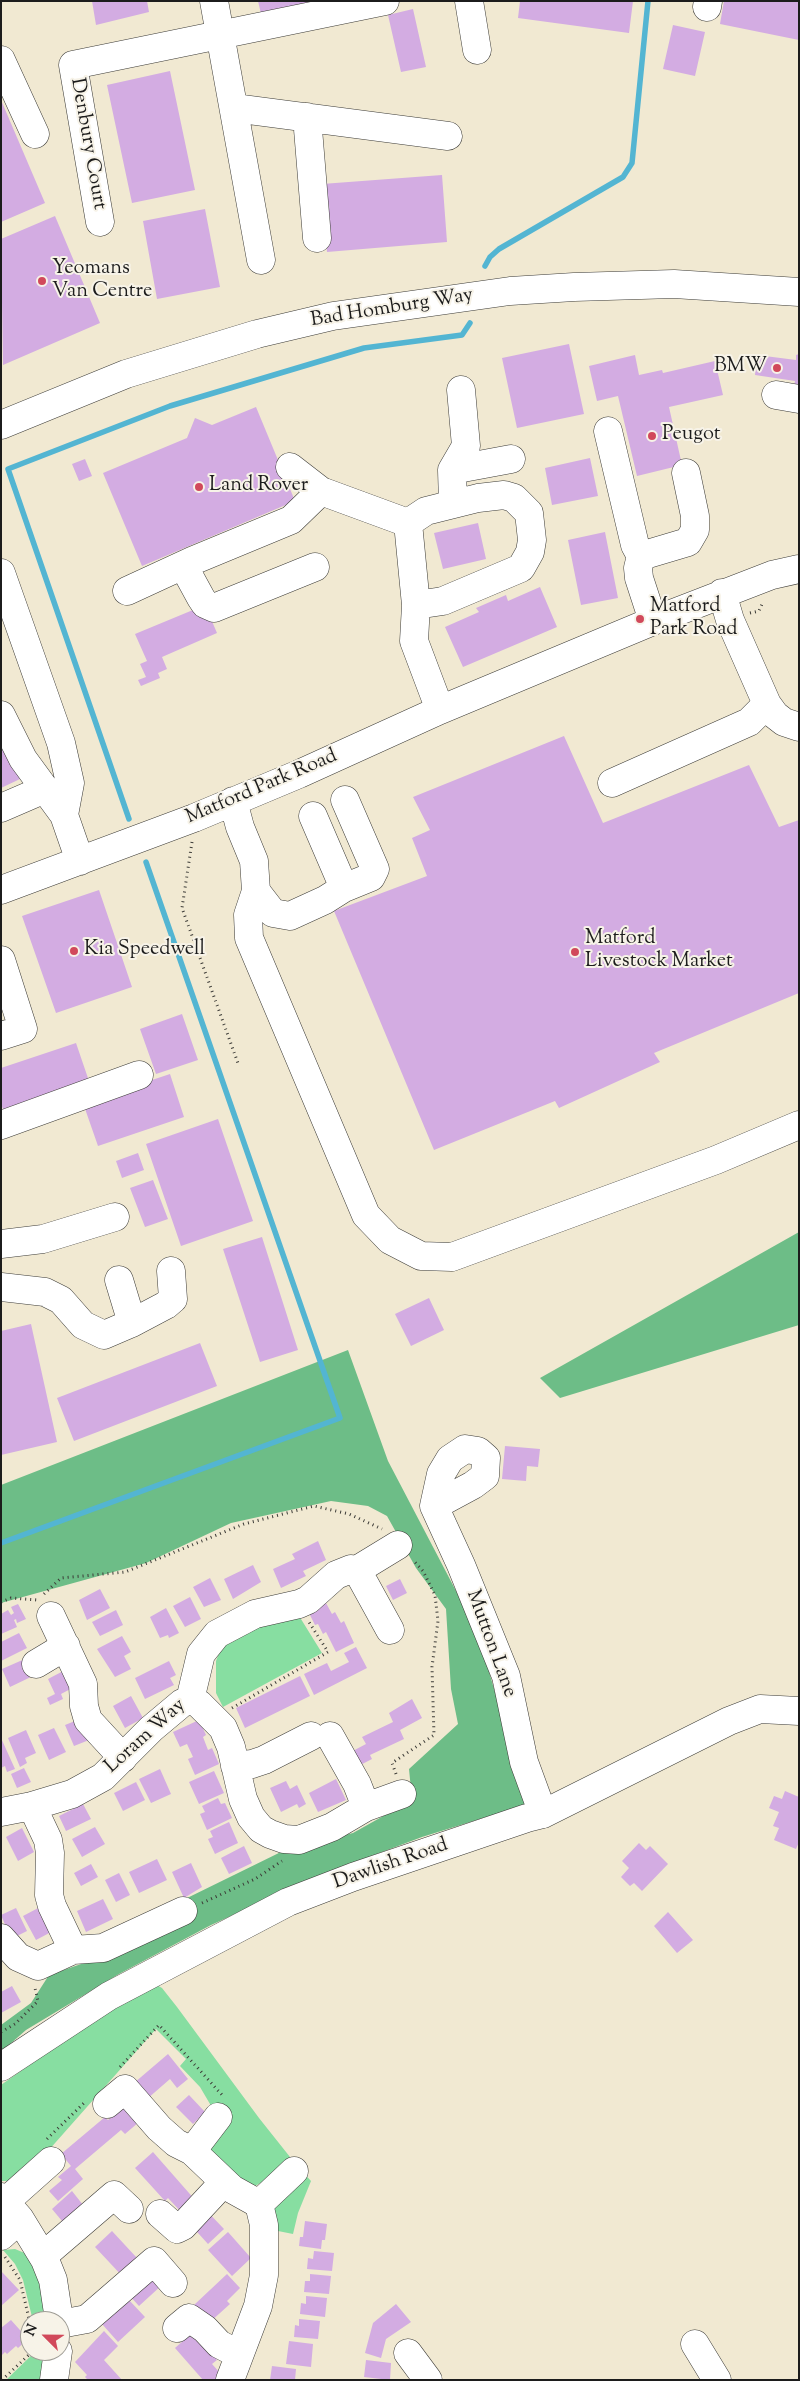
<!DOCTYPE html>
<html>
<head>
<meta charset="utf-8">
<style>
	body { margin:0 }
	#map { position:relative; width:800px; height:2381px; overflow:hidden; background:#f1e9d2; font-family:"Sorts Mill Goudy",serif }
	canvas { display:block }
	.frame { position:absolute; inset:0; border:2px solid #1c1c1c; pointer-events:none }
	.north { position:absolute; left:20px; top:2311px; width:50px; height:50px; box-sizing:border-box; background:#f7f3e8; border:1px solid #9f9d96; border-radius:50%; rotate:293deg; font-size:14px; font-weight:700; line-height:20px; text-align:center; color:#1c1c1c }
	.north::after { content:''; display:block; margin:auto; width:18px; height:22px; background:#d1495b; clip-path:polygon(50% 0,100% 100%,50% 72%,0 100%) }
</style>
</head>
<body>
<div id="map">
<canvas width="800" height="2381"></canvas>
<div class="frame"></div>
<div class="north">N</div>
</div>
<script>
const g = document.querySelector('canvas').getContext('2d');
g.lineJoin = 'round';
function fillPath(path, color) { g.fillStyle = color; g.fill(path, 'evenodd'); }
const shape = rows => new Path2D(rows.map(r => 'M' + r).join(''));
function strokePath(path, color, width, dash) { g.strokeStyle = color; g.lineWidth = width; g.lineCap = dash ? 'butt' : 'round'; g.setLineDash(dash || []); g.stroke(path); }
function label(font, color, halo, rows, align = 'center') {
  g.font = font + ' "Sorts Mill Goudy",serif'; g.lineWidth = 4; g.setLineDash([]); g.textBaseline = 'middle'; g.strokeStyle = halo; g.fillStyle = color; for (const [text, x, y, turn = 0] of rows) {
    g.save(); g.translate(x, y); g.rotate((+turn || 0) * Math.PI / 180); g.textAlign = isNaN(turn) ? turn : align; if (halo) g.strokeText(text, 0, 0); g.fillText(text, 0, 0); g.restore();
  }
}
fillPath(shape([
	[296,1611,322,1653,223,1707,216,1693,216,1661,222,1645,240,1632],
	[155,1984,162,1988,177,2007,259,2118,290,2157,268,2179,255,2186,225,2170,206,2153,220,2121,200,2087,180,2066,186,2059,156,2029,40,2160,14,2181,1,2181,1,2085,127,1996],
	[301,2170,311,2181,298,2213,293,2234,273,2230,274,2202],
	[15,2249,27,2254,34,2260,50,2321,33,2321,23,2280,15,2264,3,2250],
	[36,2351,49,2351,43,2380,6,2380]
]), '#87dea1');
fillPath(shape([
	[799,1232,799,1325,560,1398,540,1378],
	[348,1350,388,1461,477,1631,528,1804,422,1837,326,1873,211,1925,119,1974,26,2030,1,2052,1,2025,31,2003,49,1975,128,1948,181,1901,287,1849,353,1833,412,1800,409,1769,458,1724,451,1689,446,1609,416,1568,387,1516,368,1506,331,1501,231,1523,146,1563,1,1603,1,1485]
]), '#6dbd87');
strokePath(shape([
	[485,266,490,257,499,249,623,177,632,163,648,1],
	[129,819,8,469,170,406,364,348,462,335,470,323],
	[1,1543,340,1418,146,862]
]), '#53b5d2', 5.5);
fillPath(shape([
	[92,1,147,1,149,12,96,25],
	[258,1,337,1,262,18],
	[520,1,633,1,629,33,518,18],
	[724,1,799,1,799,40,720,24],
	[413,9,426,67,401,72,388,15],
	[673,25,705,32,695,76,663,69],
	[170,71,195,190,132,203,107,85],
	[1,100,45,203,1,222],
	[442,175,447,242,327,252,322,184],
	[205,209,220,287,157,299,143,221],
	[55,216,100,323,3,365,1,239],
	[569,344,584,414,517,428,502,358],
	[799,354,799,386,794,386,795,381,755,375,757,355,796,360,796,355],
	[635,355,639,375,662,370,663,373,715,361,723,395,669,407,682,465,637,476,618,396,597,401,589,366],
	[256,407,295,501,142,566,103,473,187,438,195,418,212,425],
	[590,458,598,496,552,505,545,468],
	[85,459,92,476,79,481,72,464],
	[478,523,486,559,443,569,434,533],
	[605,532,618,598,581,605,568,540],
	[540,587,557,627,463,667,445,627,479,612,476,608,506,595,508,601],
	[205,605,217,633,162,657,167,669,158,673,160,678,141,686,138,680,146,677,140,664,147,661,135,634],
	[564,736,603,823,749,765,779,827,799,820,799,993,654,1053,660,1062,559,1108,555,1101,434,1150,334,911,427,876,412,838,430,830,413,797],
	[1,739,20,779,1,788],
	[99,890,132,987,56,1013,22,916],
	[182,1014,198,1060,156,1074,140,1029],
	[76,1043,90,1084,5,1114,1,1104,1,1068],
	[170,1074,184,1117,98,1146,83,1103],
	[218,1119,253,1221,181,1246,146,1144],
	[138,1153,144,1170,122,1178,116,1161],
	[153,1180,168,1219,145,1227,130,1188],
	[262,1237,298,1350,260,1362,223,1249],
	[429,1298,444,1330,411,1346,395,1314],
	[31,1324,57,1442,1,1455,1,1331],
	[200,1343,217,1386,74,1441,57,1398],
	[505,1446,540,1449,538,1467,527,1466,526,1481,502,1479],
	[318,1541,326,1560,303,1571,306,1576,281,1588,273,1569,295,1559,292,1554],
	[253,1565,261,1582,233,1599,224,1579],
	[210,1578,221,1600,204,1607,193,1587],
	[400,1579,407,1593,393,1600,386,1586],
	[100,1589,110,1608,87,1620,79,1600],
	[190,1597,201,1619,185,1627,173,1606],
	[326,1603,332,1614,335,1612,341,1623,344,1621,354,1643,336,1652,326,1632,323,1634,318,1624,315,1625,308,1611],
	[18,1604,26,1619,17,1623,16,1619,14,1620,17,1627,1,1634,1,1614,8,1610,11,1615,14,1613,11,1607],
	[166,1608,179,1633,169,1638,168,1635,160,1638,150,1617],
	[116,1610,123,1625,100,1636,92,1622],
	[19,1633,27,1648,1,1661,1,1642],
	[122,1636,131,1652,124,1656,131,1669,115,1677,97,1649],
	[356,1647,367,1668,314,1695,304,1674,327,1663,331,1671,349,1662,344,1653],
	[27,1658,35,1675,10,1687,2,1669],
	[169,1661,176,1675,170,1678,174,1685,145,1699,135,1678],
	[69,1668,78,1685,61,1694,63,1699,50,1705,47,1698,55,1694,48,1679],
	[300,1676,310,1696,245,1728,236,1708],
	[131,1696,143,1718,125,1728,113,1706],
	[412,1699,422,1718,400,1730,404,1739,370,1755,372,1759,339,1776,332,1762,366,1744,362,1737,393,1722,389,1713],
	[80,1719,89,1740,74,1746,65,1725],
	[199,1720,206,1735,203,1737,208,1750,212,1748,219,1764,195,1775,188,1759,193,1757,187,1744,180,1747,173,1732],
	[54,1728,66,1752,49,1760,38,1735],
	[26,1730,36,1753,25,1758,27,1763,20,1767,8,1738],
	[1,1738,15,1769,7,1772,5,1766,1,1768],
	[24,1768,31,1782,17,1788,11,1774],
	[160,1769,171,1794,151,1803,139,1779],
	[214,1771,224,1793,199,1804,189,1782],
	[336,1779,346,1800,318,1812,309,1793],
	[286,1781,290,1789,297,1785,306,1804,299,1808,297,1804,281,1812,270,1788],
	[136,1782,145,1800,123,1811,114,1793],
	[785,1791,799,1797,799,1842,796,1849,774,1840,779,1828,773,1826,779,1812,769,1808,774,1796,782,1799],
	[218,1798,221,1804,225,1803,232,1818,207,1830,200,1814,205,1812,202,1806],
	[83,1804,91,1819,66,1831,59,1816],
	[229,1822,238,1843,215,1854,208,1839,213,1837,210,1831],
	[95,1827,105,1844,82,1857,72,1839],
	[22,1828,34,1852,18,1861,6,1837],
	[639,1843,646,1850,650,1846,668,1864,642,1891,634,1883,630,1886,621,1877,629,1868,622,1861],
	[244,1846,252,1863,229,1874,221,1858],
	[157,1859,167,1880,139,1893,129,1872],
	[191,1863,202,1887,184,1898,172,1872],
	[91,1864,98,1877,81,1886,74,1873],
	[119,1873,130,1895,116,1902,105,1880],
	[103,1899,113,1919,86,1932,77,1911],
	[42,1906,55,1930,36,1940,23,1916],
	[16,1908,27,1931,11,1939,1,1915],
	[668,1912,693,1940,677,1953,654,1926],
	[12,1986,21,2002,1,2013,1,1992],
	[168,2054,188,2079,177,2088,170,2079,147,2099,134,2083],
	[189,2095,205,2112,193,2124,176,2107],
	[125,2106,139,2122,125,2134,121,2130,75,2169,83,2179,58,2201,49,2191,62,2180,58,2177,71,2166,61,2154,105,2117,108,2120],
	[153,2152,196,2201,182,2213,168,2198,165,2201,135,2168],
	[72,2191,87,2210,67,2227,52,2209],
	[204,2208,224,2229,208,2244,188,2222],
	[305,2221,327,2224,325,2240,322,2240,321,2249,299,2246,300,2237,303,2237],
	[112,2231,162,2285,139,2306,127,2293,124,2278,95,2247],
	[228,2232,251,2258,232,2276,208,2250],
	[314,2251,334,2253,332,2271,307,2269,308,2258,313,2259],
	[1,2271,19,2290,1,2306],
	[227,2274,240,2288,227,2301,230,2304,210,2322,194,2305],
	[310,2274,331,2276,329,2294,304,2292,305,2281,310,2281],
	[306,2296,327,2298,325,2317,300,2314,301,2303,306,2304],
	[129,2300,145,2317,118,2342,102,2324],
	[396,2304,411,2322,386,2339,381,2358,365,2353,373,2323],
	[299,2319,320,2321,318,2339,294,2337,295,2325,299,2326],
	[11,2320,28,2339,18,2348,16,2346,7,2354,5,2352,1,2356,1,2328],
	[104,2331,118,2346,104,2360,122,2380,88,2380,85,2377,87,2375,75,2362],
	[193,2332,217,2360,212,2364,221,2374,215,2380,203,2380,175,2348],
	[289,2341,313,2344,311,2367,286,2364],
	[366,2360,391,2363,390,2380,364,2377],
	[272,2366,296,2369,295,2380,270,2380]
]), '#d3ace2');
const minor = shape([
	[214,1,261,260],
	[469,1,477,50],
	[707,7,708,1],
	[1,60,35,134],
	[234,108,448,136],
	[307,117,317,238],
	[100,222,73,65,385,1],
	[776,395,799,399],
	[608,431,635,545,641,556],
	[290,467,321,491,408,523],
	[452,470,511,459],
	[453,503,452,470,466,446,461,390],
	[183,565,201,598,205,604,214,608,315,567],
	[1,573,61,743,70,783,64,815],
	[127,591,192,561,291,520,321,491],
	[722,593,730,620,767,704,775,715,784,722,799,727],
	[416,605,443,601,521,568,530,552,532,540,529,513,514,498,504,495,478,498,426,511,408,523,416,605,414,641,440,710],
	[653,621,639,578,638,568,641,556,688,542,695,530,695,516,686,473],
	[1,715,23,759,64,815,80,861],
	[612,783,749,722,767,704],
	[233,801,240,827,254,861,256,891,248,915,249,938,366,1215,390,1240,421,1256,452,1257,716,1160,799,1125],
	[1,808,45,789],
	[344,888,371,877,375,869,345,800],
	[1,890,194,818,299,774,440,710,653,621,772,575,799,569],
	[256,891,273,913,290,916,325,900,344,888,313,816],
	[1,960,23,1029,1,1036],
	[1,1125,139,1075],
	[1,1244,43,1239,115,1217],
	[119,1280,132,1323],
	[1,1287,45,1292,61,1300,83,1325,104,1335,132,1323,166,1305,173,1299,171,1271],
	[434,1506,473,1485,485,1476,486,1458,478,1451,465,1449,450,1459,441,1474,434,1506,461,1565,506,1676,524,1762,543,1814],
	[357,1570,390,1630],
	[51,1616,83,1684,84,1706,88,1720,123,1758],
	[36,1664,66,1646],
	[190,1700,199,1704,223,1728,231,1747,243,1799,251,1817,261,1829,270,1834,284,1839,299,1840,332,1827,366,1807,402,1794],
	[330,1736,357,1784,366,1807],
	[235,1766,252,1764,264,1760,311,1736],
	[32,1806,48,1840,50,1853,49,1895,52,1906,73,1950,103,1948,183,1911],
	[1,1812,32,1806,72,1794,103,1777,151,1729,182,1703,190,1700,201,1654,217,1634,255,1614,299,1604,308,1600,336,1575,351,1569,357,1570,398,1545],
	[1,1938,18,1957,38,1966,73,1950],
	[1,2067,109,1996,288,1902,353,1877,527,1818,543,1814,729,1721,760,1709,799,1711],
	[107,2104,125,2089,159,2128,176,2143,192,2151,232,2189,259,2204],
	[192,2151,218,2117],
	[1,2197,20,2219,45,2260,53,2280,60,2326],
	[5,2202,51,2161],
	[160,2214,177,2229,183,2226,224,2182],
	[1,2236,20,2219],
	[43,2256,114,2195,129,2209],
	[60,2324,87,2319,154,2261,173,2283],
	[177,2328,189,2318,205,2329,219,2344,238,2354],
	[695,2344,717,2380],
	[408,2353,428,2380],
	[54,2380,58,2351],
	[230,2380,258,2306,264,2275,264,2225,259,2204,294,2171]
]);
const major = shape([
	[1,425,126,374,257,334,333,316,510,291,574,287,674,284,799,292]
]);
strokePath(minor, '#3c3b37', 29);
strokePath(major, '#3c3b37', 29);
strokePath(shape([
	[750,613,759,611,762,604],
	[192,842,182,908,239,1066],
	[44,1594,61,1578,125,1572,244,1524,314,1506,349,1514,382,1529],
	[1,1602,11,1598,37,1600],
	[232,1708,328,1652,309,1622],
	[396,1774,392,1763,434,1735,432,1667,438,1621,435,1595,423,1571,413,1560],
	[202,1903,255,1879,282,1861],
	[1,2032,15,2024,38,2001,35,1988],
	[120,2067,159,2025,223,2096],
	[47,2139,84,2103],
	[5,2257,20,2280,30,2323],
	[2,2380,33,2351]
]), '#3c3b37', 3, [1, 4]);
strokePath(minor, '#fff', 28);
strokePath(major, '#fff', 28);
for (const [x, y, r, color] of [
	[42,281,5,"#d1495b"],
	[777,368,5,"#d1495b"],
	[652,436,5,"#d1495b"],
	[199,487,5,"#d1495b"],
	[640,619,5,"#d1495b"],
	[74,951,5,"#d1495b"],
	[575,952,5,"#d1495b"]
]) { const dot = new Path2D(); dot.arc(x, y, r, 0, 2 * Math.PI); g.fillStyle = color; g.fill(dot); strokePath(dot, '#f7f3e8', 2); }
label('20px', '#1c1c1c', '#f7f3e8', [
	["Denbury Court",87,144,80],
	["Bad Homburg Way",392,309,-9],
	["Matford Park Road",262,788,-23],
	["Mutton Lane",490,1644,70],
	["Loram Way",146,1737,-42],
	["Dawlish Road",391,1865,-19]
]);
label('20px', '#1c1c1c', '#f7f3e8', [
	["Yeomans",52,270],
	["Van Centre",52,293],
	["BMW",767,368,"right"],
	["Peugot",662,436],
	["Land Rover",209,487],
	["Matford",650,608],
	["Park Road",650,631],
	["Matford",585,940],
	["Livestock Market",585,963],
	["Kia Speedwell",84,951]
], 'left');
</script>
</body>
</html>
